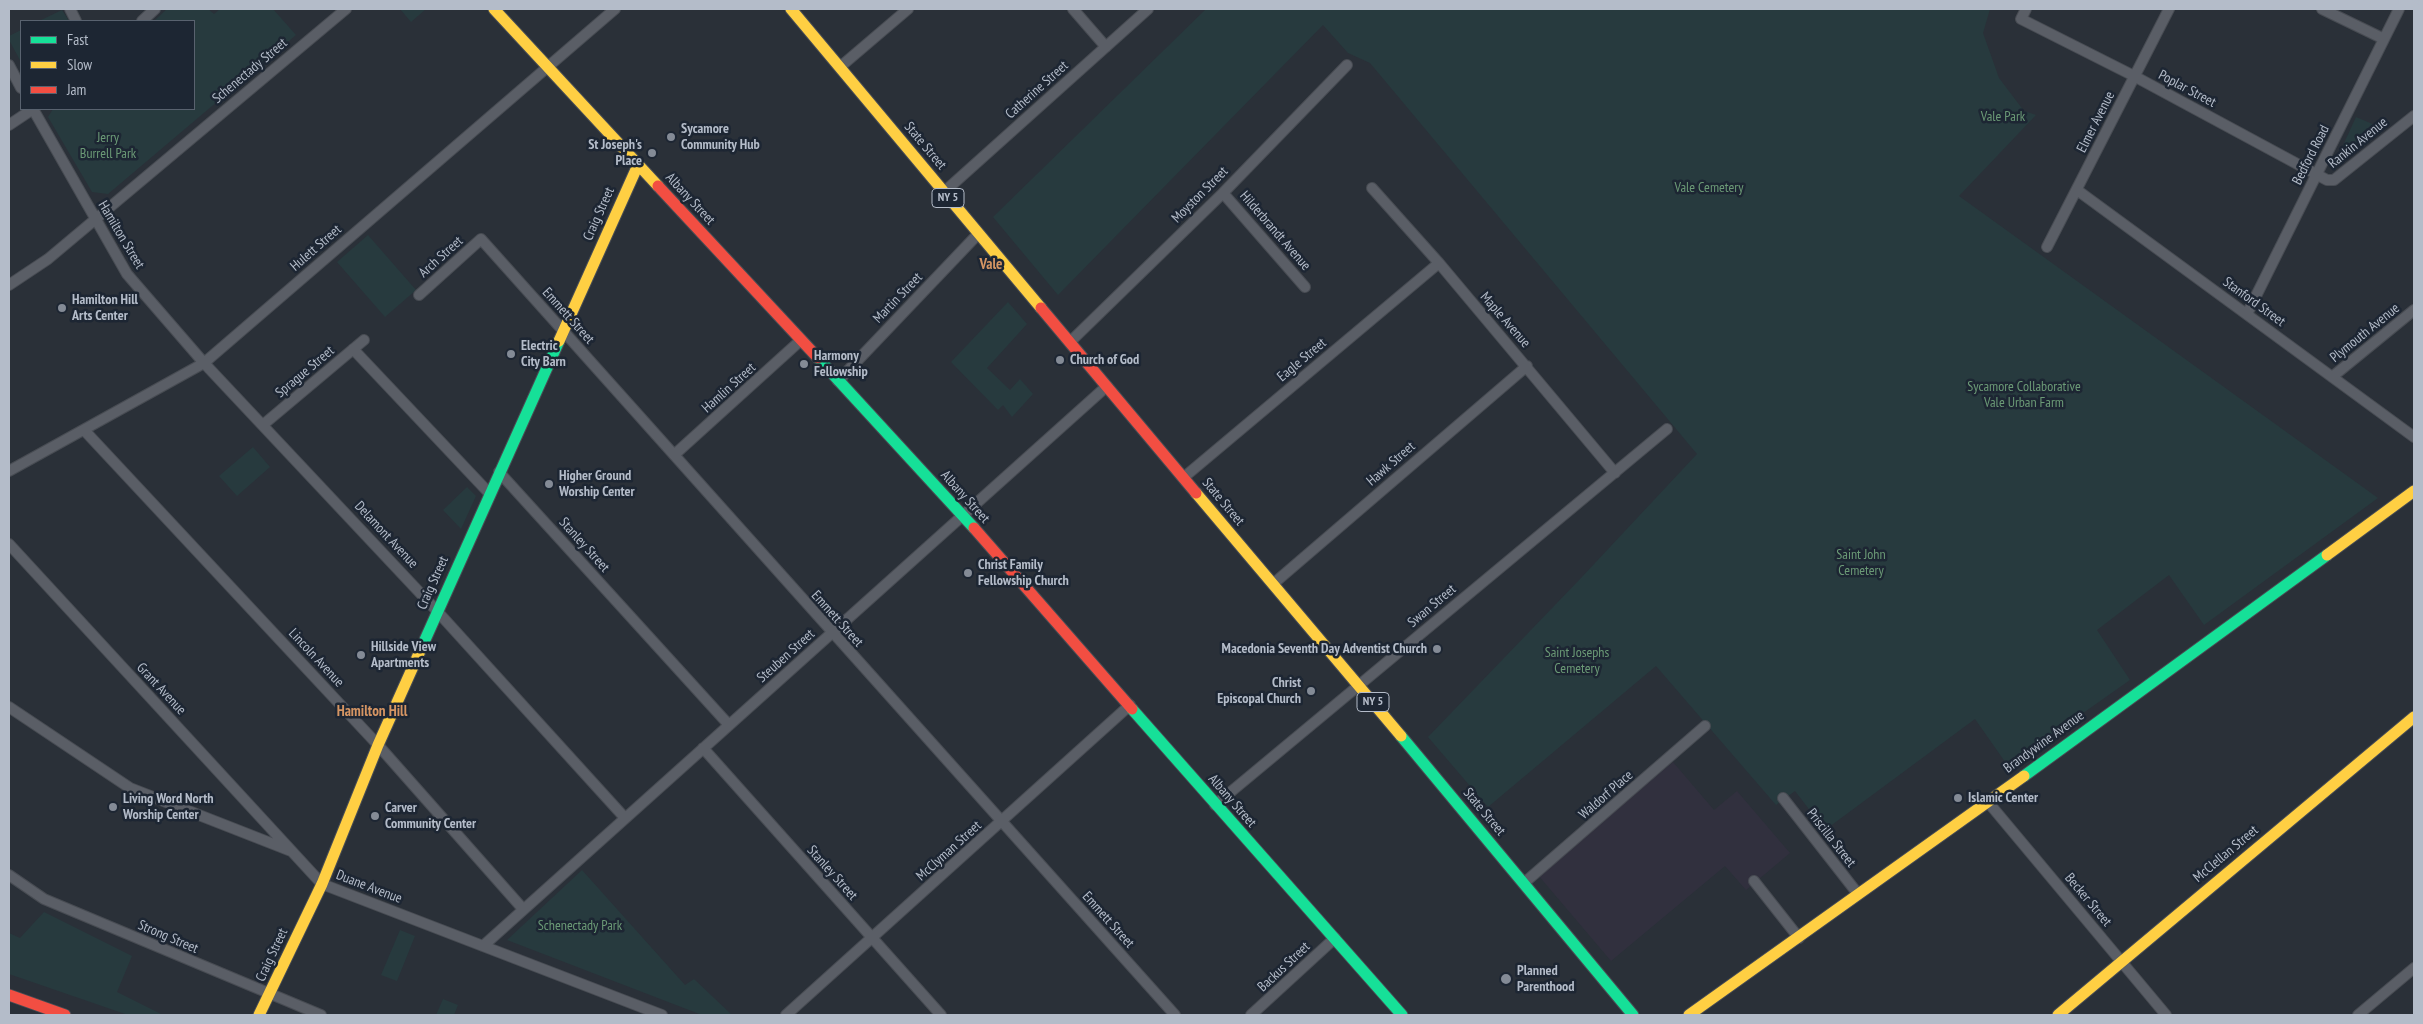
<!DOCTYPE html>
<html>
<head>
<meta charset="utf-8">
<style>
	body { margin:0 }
	#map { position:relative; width:2423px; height:1024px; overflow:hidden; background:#2a3038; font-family:"PT Sans Narrow",sans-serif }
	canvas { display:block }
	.frame { position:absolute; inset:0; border:10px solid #b4bcc9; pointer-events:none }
	.legend { position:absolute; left:20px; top:20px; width:175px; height:90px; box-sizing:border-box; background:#1d2633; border:1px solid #59626f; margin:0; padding:6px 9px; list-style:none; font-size:15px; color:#b4bcc9 }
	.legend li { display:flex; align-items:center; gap:10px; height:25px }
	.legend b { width:25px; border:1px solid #59626f }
</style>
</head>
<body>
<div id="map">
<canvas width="2423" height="1024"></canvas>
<div class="frame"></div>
<ul class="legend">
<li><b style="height:6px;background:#16e098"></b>Fast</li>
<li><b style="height:6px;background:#ffcf43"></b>Slow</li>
<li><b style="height:6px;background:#f24e42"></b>Jam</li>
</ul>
</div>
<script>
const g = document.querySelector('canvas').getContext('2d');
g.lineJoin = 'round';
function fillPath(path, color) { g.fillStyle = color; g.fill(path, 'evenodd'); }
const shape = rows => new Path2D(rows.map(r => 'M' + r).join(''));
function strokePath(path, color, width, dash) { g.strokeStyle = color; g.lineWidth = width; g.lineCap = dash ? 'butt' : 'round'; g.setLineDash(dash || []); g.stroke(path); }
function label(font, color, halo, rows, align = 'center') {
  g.font = font + ' "PT Sans Narrow",sans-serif'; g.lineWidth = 5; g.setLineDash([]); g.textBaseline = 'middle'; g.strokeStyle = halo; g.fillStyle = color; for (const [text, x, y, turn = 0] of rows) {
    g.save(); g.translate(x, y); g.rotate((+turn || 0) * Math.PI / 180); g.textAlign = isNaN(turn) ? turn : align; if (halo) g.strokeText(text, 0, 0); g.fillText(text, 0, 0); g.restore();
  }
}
fillPath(shape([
	[1673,762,1714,810,1737,791,1790,853,1746,890,1725,866,1611,961,1538,875]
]), '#31303e');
fillPath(shape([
	[167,9,208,9,214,14,220,9,273,9,296,35,108,194,92,192,48,117,53,109,194,109,194,21,154,21],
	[400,9,426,9,411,22],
	[1206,9,1990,9,1983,33,1999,78,2024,111,2036,115,1959,196,2378,498,2204,625,2169,575,2097,630,2130,680,2008,766,1975,719,1825,830,1795,791,1776,805,1656,666,1488,807,1428,737,1581,578,1697,454,1370,63,1348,53,1323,25,1058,295,993,217],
	[62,10,69,21,39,21],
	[21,30,21,62,9,40,9,36],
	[2356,117,2382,128,2334,166,2334,165],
	[368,235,416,290,385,317,337,262],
	[1008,302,1027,324,987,368,1010,390,1020,379,1033,394,1012,417,1003,405,998,410,951,362],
	[253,447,270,467,237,496,219,476],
	[467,487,476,496,461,529,443,510],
	[582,870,685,985,694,979,732,1015,702,1015,507,940],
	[44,912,132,956,117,992,163,1015,128,1015,9,974,9,933,20,938],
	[400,930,415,936,397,981,381,975],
	[443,999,458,1005,454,1015,436,1015]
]), '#273a3e');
const street = shape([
	[70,9,76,21],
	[1073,9,1106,47],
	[2026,9,2021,19,2134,76,2327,180,2334,180,2414,116],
	[2322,9,2384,39],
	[142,21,155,9],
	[9,65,21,88],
	[840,67,908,9],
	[33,109,127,274,204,363,437,611,625,818],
	[9,125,33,109],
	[1372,188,1439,263,1615,473],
	[2077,190,2414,437],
	[944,192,1148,9],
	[1223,193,1305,287],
	[2047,247,2169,9],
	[9,285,48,259,346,9],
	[419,295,481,239,1175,1015],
	[2247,314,2399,9],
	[1070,342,1223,193,1347,65],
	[353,349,489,493],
	[2332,377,2414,310],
	[838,381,978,234],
	[264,424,364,340],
	[84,430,378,745,523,909],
	[674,455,801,340],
	[9,471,204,363,615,9],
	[499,472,729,725],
	[1183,478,1439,263],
	[9,544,322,884,662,1015],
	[1273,584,1527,366],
	[9,707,130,788,291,851],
	[703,748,941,1015],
	[1783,798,1858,894],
	[1988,802,2166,1015],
	[1215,805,1667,429],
	[9,875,44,899,321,1015],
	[1754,881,1799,938],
	[1524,883,1705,726],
	[483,946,1107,386],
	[786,1015,1130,705],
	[1251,1015,1335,938],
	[2358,1015,2414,968]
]);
const fast = shape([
	[818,358,974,528],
	[420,651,559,341],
	[1132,709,1402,1015],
	[1401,736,1633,1015],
	[2024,776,2327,555]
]);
const slow = shape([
	[494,9,658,186],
	[791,9,1041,308],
	[559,341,638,165],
	[1196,493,1401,736],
	[2327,555,2414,491],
	[259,1015,322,884,378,745,420,651],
	[1689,1015,2024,776],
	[2058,1015,2414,717]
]);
const jam = shape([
	[658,186,818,358],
	[1041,308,1196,493],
	[974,528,1132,709],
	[9,995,65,1015]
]);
strokePath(street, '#484c53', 12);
strokePath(fast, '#484c53', 13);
strokePath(slow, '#484c53', 13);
strokePath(jam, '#484c53', 13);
strokePath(street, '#5a5e66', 10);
strokePath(fast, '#16e098', 11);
strokePath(slow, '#ffcf43', 11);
strokePath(jam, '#f24e42', 11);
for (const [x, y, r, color] of [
	[671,137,5,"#848b96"],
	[652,153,5,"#848b96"],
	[62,308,5,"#848b96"],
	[511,354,5,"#848b96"],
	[1060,360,5,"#848b96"],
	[804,364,5,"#848b96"],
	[549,484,5,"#848b96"],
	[968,573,5,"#848b96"],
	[1437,649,5,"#848b96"],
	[361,655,5,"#848b96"],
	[1311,691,5,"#848b96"],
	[1958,798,5,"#848b96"],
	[113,807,5,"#848b96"],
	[375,816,5,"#848b96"],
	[1506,979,6,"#848b96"]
]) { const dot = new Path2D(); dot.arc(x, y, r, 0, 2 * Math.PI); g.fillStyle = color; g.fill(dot); strokePath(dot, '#1d2633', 2); }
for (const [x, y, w] of [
	[948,198,32],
	[1373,702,32]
]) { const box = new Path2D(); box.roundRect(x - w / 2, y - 9.5, w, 19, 4); g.fillStyle = '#1d2633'; g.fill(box); strokePath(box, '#b4bcc9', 1); }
label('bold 12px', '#b4bcc9', null, [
	["NY 5",948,198],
	["NY 5",1373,702]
]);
label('14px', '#b4bcc9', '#1d2633', [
	["Schenectady Street",250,71,-40],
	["Poplar Street",2187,89,28],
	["Catherine Street",1037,90,-42],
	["Elmer Avenue",2096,122,-63],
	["Rankin Avenue",2358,143,-39],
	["State Street",925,146,50],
	["Bedford Road",2311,155,-63],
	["Moyston Street",1200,195,-45],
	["Albany Street",690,199,47],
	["Craig Street",599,214,-66],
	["Hilderbrandt Avenue",1275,231,49],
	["Hamilton Street",121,235,59],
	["Hulett Street",316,248,-41],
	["Arch Street",441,257,-42],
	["Martin Street",898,298,-46],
	["Stanford Street",2254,302,36],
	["Emmett Street",568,316,48],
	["Maple Avenue",1505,320,49],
	["Plymouth Avenue",2365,333,-39],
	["Eagle Street",1302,360,-40],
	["Sprague Street",305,372,-40],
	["Hamlin Street",729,388,-42],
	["Hawk Street",1391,464,-41],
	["Albany Street",965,497,48],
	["State Street",1223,502,50],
	["Delamont Avenue",386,535,47],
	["Stanley Street",584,545,48],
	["Craig Street",433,583,-66],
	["Swan Street",1432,606,-40],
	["Emmett Street",837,619,48],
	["Steuben Street",786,656,-42],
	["Lincoln Avenue",316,658,47],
	["Grant Avenue",161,689,47],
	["Brandywine Avenue",2044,742,-36],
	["Waldorf Place",1606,795,-41],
	["Albany Street",1232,801,49],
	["State Street",1484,812,50],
	["Priscilla Street",1831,838,52],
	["McClyman Street",949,851,-42],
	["McClellan Street",2226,854,-40],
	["Stanley Street",832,873,48],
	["Duane Avenue",369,887,21],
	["Becker Street",2088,900,50],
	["Emmett Street",1108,920,48],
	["Strong Street",168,937,23],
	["Craig Street",272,955,-65],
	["Backus Street",1284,967,-43]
]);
label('14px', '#6b9a76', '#1d2633', [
	["Vale Park",2003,117],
	["Jerry",108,138],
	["Burrell Park",108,154],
	["Vale Cemetery",1709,188],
	["Sycamore Collaborative",2024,387],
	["Vale Urban Farm",2024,403],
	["Saint John",1861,555],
	["Cemetery",1861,571],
	["Saint Josephs",1577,653],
	["Cemetery",1577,669],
	["Schenectady Park",580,926]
]);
label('bold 14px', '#b4bcc9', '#1d2633', [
	["Sycamore",681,129],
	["Community Hub",681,145],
	["St Joseph's",642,145,"right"],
	["Place",642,161,"right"],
	["Hamilton Hill",72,300],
	["Arts Center",72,316],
	["Electric",521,346],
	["City Barn",521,362],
	["Harmony",814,356],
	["Fellowship",814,372],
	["Church of God",1070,360],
	["Higher Ground",559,476],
	["Worship Center",559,492],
	["Christ Family",978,565],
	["Fellowship Church",978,581],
	["Hillside View",371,647],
	["Apartments",371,663],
	["Macedonia Seventh Day Adventist Church",1427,649,"right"],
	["Christ",1301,683,"right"],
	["Episcopal Church",1301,699,"right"],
	["Islamic Center",1968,798],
	["Living Word North",123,799],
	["Worship Center",123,815],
	["Carver",385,808],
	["Community Center",385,824],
	["Planned",1517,971],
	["Parenthood",1517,987]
], 'left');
label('bold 15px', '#d59563', '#1d2633', [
	["Vale",991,265],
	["Hamilton Hill",372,712]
]);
</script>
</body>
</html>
